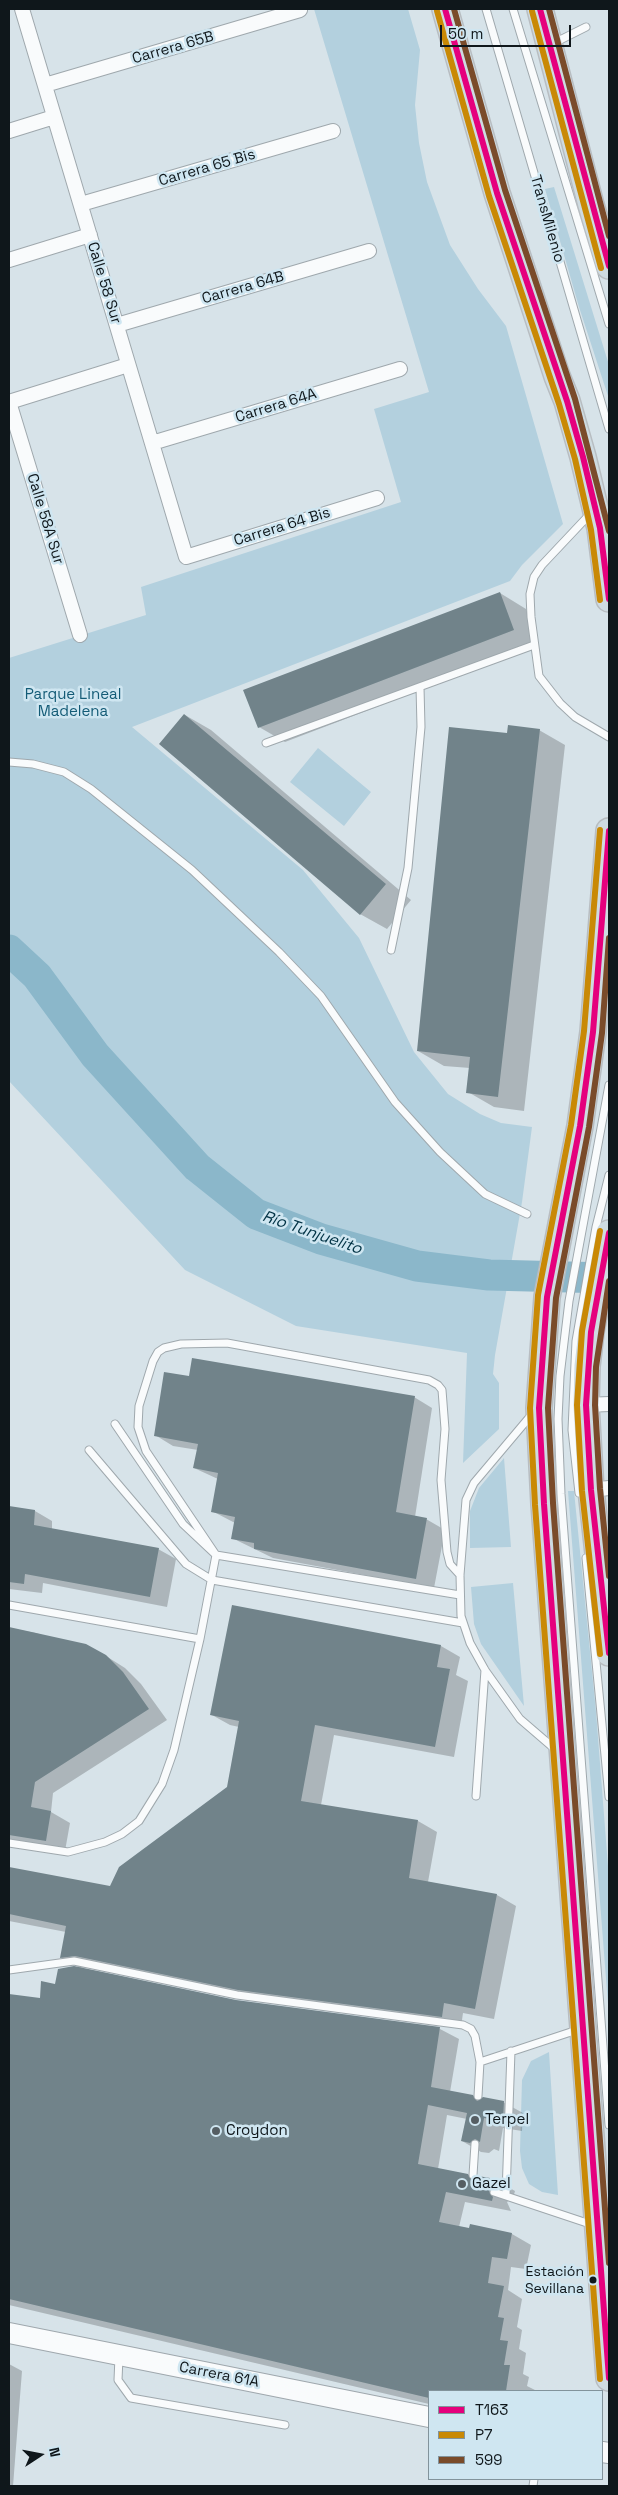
<!DOCTYPE html>
<html>
<head>
<meta charset="utf-8">
<style>
	body { margin:0 }
	#map { position:relative; width:618px; height:2495px; overflow:hidden; background:#d7e3e9; font-family:"Space Grotesk",sans-serif }
	canvas { display:block }
	.frame { position:absolute; inset:0; border:10px solid #0f171b; pointer-events:none }
	.legend { position:absolute; left:428px; top:2390px; width:175px; height:90px; box-sizing:border-box; background:#cfe6f1; border:1px solid #82939b; margin:0; padding:6px 9px; list-style:none; font-size:15px; color:#0f171b }
	.legend li { display:flex; align-items:center; gap:10px; height:25px }
	.legend b { width:25px; border:1px solid #82939b }
	.north { position:absolute; left:15px; top:2430px; width:50px; height:50px; -webkit-text-stroke:4px #cfe6f1; paint-order:stroke; rotate:79deg; font-size:14px; font-weight:700; line-height:20px; text-align:center; color:#0f171b }
	.north::after { content:''; display:block; margin:auto; width:18px; height:22px; background:#0f171b; clip-path:polygon(50% 0,100% 100%,50% 72%,0 100%) }
	.scale { position:absolute; left:440px; top:25px; width:131px; height:22px; box-sizing:border-box; border:2px solid #0f171b; border-top:0; padding-left:6px; font-size:15px; line-height:18px; white-space:nowrap; color:#0f171b; -webkit-text-stroke:4px #cfe6f1; paint-order:stroke }
</style>
</head>
<body>
<div id="map">
<canvas width="618" height="2495"></canvas>
<div class="frame"></div>
<ul class="legend">
<li><b style="height:6px;background:#e5007d"></b>T163</li>
<li><b style="height:6px;background:#c98905"></b>P7</li>
<li><b style="height:6px;background:#7a4b2a"></b>599</li>
</ul>
<div class="north">N</div>
<div class="scale">50 m</div>
</div>
<script>
const g = document.querySelector('canvas').getContext('2d');
g.lineJoin = 'round';
function fillPath(path, color) { g.fillStyle = color; g.fill(path, 'evenodd'); }
const shape = rows => new Path2D(rows.map(r => 'M' + r).join(''));
function strokePath(path, color, width, dash) { g.strokeStyle = color; g.lineWidth = width; g.lineCap = dash ? 'butt' : 'round'; g.setLineDash(dash || []); g.stroke(path); }
function label(font, color, halo, rows, align = 'center') {
  g.font = font + ' "Space Grotesk",sans-serif'; g.lineWidth = 5; g.setLineDash([]); g.textBaseline = 'middle'; g.strokeStyle = halo; g.fillStyle = color; for (const [text, x, y, turn = 0] of rows) {
    g.save(); g.translate(x, y); g.rotate((+turn || 0) * Math.PI / 180); g.textAlign = isNaN(turn) ? turn : align; if (halo) g.strokeText(text, 0, 0); g.fillText(text, 0, 0); g.restore();
  }
}
fillPath(shape([
	[314,9,408,9,420,50,415,105,419,143,427,182,450,245,478,289,506,326,563,524,522,565,510,581,132,727,303,870,359,938,414,1052,448,1094,480,1114,501,1123,532,1127,522,1202,495,1355,493,1374,499,1383,499,1429,463,1463,467,1353,296,1326,185,1270,9,1081,9,658,146,615,141,587,401,502,374,409,429,392],
	[554,187,609,365,609,399,579,307,545,189],
	[318,748,371,792,344,826,290,782],
	[504,1458,511,1547,470,1548,470,1511,479,1488],
	[568,1491,574,1491,596,1712,609,1879,609,2017],
	[513,1583,524,1706,481,1644,474,1624,471,1587],
	[549,2052,558,2195,542,2192,529,2184,522,2168,520,2151,522,2080,531,2061]
]), '#b3d0de');
fillPath(shape([
	[500,593,526,609,539,645,285,742,259,727],
	[185,715,211,730,411,900,387,929,360,914],
	[539,730,565,745,524,1111,494,1107,468,1092,470,1068,444,1066,418,1051,508,734],
	[190,1377,414,1397,432,1408,415,1517,426,1519,445,1530,434,1588,273,1558,232,1538,235,1523,212,1511,218,1479,194,1468,198,1450,173,1446,155,1435],
	[9,1507,35,1511,52,1521,52,1529,158,1549,176,1559,167,1607,43,1583,42,1593,9,1589],
	[9,1628,36,1633,106,1656,125,1668,141,1684,167,1720,53,1793,51,1812,70,1823,65,1851,9,1841],
	[441,1646,460,1657,456,1675,468,1681,454,1757,334,1735,321,1805,418,1821,437,1832,428,1882,497,1895,516,1906,494,2019,463,2013,461,2027,258,2000,95,1966,80,1968,61,1957,66,1932,9,1921,9,1869,111,1887,228,1788,239,1727,230,1725,212,1715],
	[9,1995,41,2000,236,2001,440,2029,459,2039,450,2092,472,2096,480,2101,503,2102,523,2113,522,2131,503,2128,499,2151,494,2149,489,2153,481,2152,462,2141,467,2119,447,2115,438,2169,467,2175,475,2179,496,2180,515,2191,513,2198,507,2202,511,2211,465,2202,459,2227,512,2234,531,2245,526,2269,511,2267,508,2290,522,2299,517,2327,522,2330,519,2349,526,2353,523,2374,529,2377,527,2386,537,2391,429,2391,429,2404,9,2305],
	[9,2364,22,2371,13,2486,9,2486]
]), '#0003');
strokePath(shape([
	[9,950,37,976,95,1055,197,1167,256,1214,321,1239,417,1266,489,1275,609,1278]
]), '#8bb7ca', 31);
fillPath(shape([
	[500,592,514,630,258,728,243,690],
	[184,714,386,884,360,915,159,744],
	[508,725,540,729,498,1097,466,1093,470,1057,417,1051,449,727,507,733],
	[192,1358,415,1396,396,1512,427,1518,416,1579,254,1549,254,1543,231,1539,235,1517,211,1512,218,1473,193,1468,198,1444,154,1436,164,1372,189,1376],
	[9,1506,35,1510,34,1525,159,1548,150,1597,25,1574,24,1584,9,1582],
	[232,1605,441,1645,437,1667,450,1669,435,1747,315,1725,301,1801,418,1820,409,1878,497,1894,475,2009,444,2003,442,2017,238,1990,75,1956,60,1958,66,1926,9,1914,9,1867,110,1886,119,1867,227,1787,239,1721,210,1715],
	[9,1627,86,1644,106,1655,123,1672,149,1709,35,1782,31,1807,51,1811,46,1841,9,1835],
	[74,1966,236,2000,440,2027,431,2087,473,2095,477,2101,483,2097,504,2101,503,2121,484,2118,480,2142,475,2139,470,2143,461,2141,467,2113,428,2105,418,2164,468,2174,472,2180,478,2176,496,2179,495,2187,489,2191,493,2197,492,2201,446,2192,439,2222,469,2228,470,2224,512,2233,507,2259,492,2257,488,2283,504,2286,498,2317,504,2318,500,2340,508,2341,504,2365,510,2365,506,2391,429,2391,429,2398,9,2299,9,1994,40,1998,41,1981,55,1984,58,1969]
]), '#71838a');
const lane = shape([
	[486,9,609,429],
	[513,9,609,324],
	[552,44,586,27],
	[591,513,542,565,534,577,530,594,531,617,539,676,560,703,575,717,609,737],
	[266,743,534,645],
	[9,762,33,764,64,772,91,789,192,870,279,952,321,996,395,1102,440,1152,485,1194,527,1214],
	[391,950,408,868,421,727,420,687],
	[609,1085,569,1301,560,1376,558,1419,561,1494,609,2125],
	[533,1413,474,1483,466,1500,460,1575,461,1616,470,1643,485,1670,520,1719,556,1750],
	[115,1424,183,1524,216,1555,460,1595],
	[89,1450,186,1564,212,1580,463,1623],
	[579,1493,572,1430,576,1341,596,1227,609,1175],
	[586,1558,609,1797],
	[9,1605,200,1639],
	[476,1796,485,1670],
	[9,1843,68,1852,105,1842,122,1834,139,1821,162,1784,174,1750,200,1639,216,1555,146,1451,138,1427,139,1406,153,1361,158,1352,164,1348,181,1344,227,1343,429,1380,438,1385,442,1390,445,1429,441,1480,447,1552,450,1564,460,1575],
	[9,1970,74,1961,237,1995,463,2025,471,2029,475,2036,480,2062,478,2096],
	[480,2062,580,2029],
	[473,2175,475,2144],
	[494,2192,593,2225],
	[506,2194,511,2051],
	[119,2357,118,2380,131,2398,285,2425],
	[533,2486,534,2479]
]);
const street = shape([
	[22,9,186,557,377,498],
	[45,85,300,10],
	[9,131,54,117],
	[81,204,333,131],
	[9,260,90,235],
	[117,325,369,251],
	[9,402,80,635],
	[9,402,128,365],
	[152,443,400,369],
	[586,1405,609,1404],
	[591,1490,609,1488]
]);
const secondary = shape([
	[9,2333,429,2417],
	[602,2452,609,2453]
]);
const highway = shape([
	[445,9,497,193,557,376,567,401,583,457,600,528,609,599],
	[540,9,591,205,609,266],
	[609,831,593,1032,580,1126,547,1297,539,1408,544,1504,609,2378],
	[609,1233,591,1332,587,1366,586,1405,591,1490,609,1653]
]);
strokePath(lane, '#9fa8ad', 9);
strokePath(street, '#9fa8ad', 16);
strokePath(secondary, '#9fa8ad', 22);
strokePath(highway, '#b8bdc1', 28);
strokePath(lane, '#f9fbfc', 7);
strokePath(street, '#f9fbfc', 14);
strokePath(secondary, '#f9fbfc', 20);
strokePath(highway, '#cedbe1', 25);
strokePath(shape([
	[445,9,497,193,567,401,583,457,600,528,609,599],
	[540,9,609,266],
	[609,831,593,1032,580,1126,547,1297,539,1408,544,1504,609,2378],
	[609,1233,591,1332,586,1405,591,1490,609,1653]
]), '#e5007d', 6);
strokePath(shape([
	[437,11,489,196,559,404,575,459,591,530,600,600],
	[532,11,601,268],
	[600,1654,582,1491,577,1405,582,1331,600,1231],
	[600,2379,535,1505,530,1408,538,1295,571,1125,584,1031,600,830]
]), '#c98905', 6);
strokePath(shape([
	[454,9,505,190,575,399,609,531],
	[549,9,609,236],
	[609,938,602,1033,589,1127,556,1298,548,1408,553,1503,609,2263],
	[609,1281,596,1367,595,1405,600,1489,609,1576]
]), '#7a4b2a', 6);
for (const [x, y, r, color] of [
	[475,2120,5,"#555e63"],
	[216,2131,5,"#555e63"],
	[462,2184,5,"#555e63"],
	[593,2280,4.5,"#0f171b"]
]) { const dot = new Path2D(); dot.arc(x, y, r, 0, 2 * Math.PI); g.fillStyle = color; g.fill(dot); strokePath(dot, '#cfe6f1', 2); }
label('14px', '#0f171b', '#cfe6f1', [
	["Estación",584,2272],
	["Sevillana",584,2289]
], 'right');
label('15px', '#0f171b', '#cfe6f1', [
	["Carrera 65B",173,48,-16],
	["Carrera 65 Bis",207,168,-16],
	["TransMilenio",547,219,74],
	["Calle 58 Sur",104,283,73],
	["Carrera 64B",243,288,-16],
	["Carrera 64A",276,406,-17],
	["Calle 58A Sur",45,519,73],
	["Carrera 64 Bis",282,527,-17],
	["Carrera 61A",219,2375,11]
]);
label('15px', '#135b76', '#cfe6f1', [
	["Parque Lineal",73,695],
	["Madelena",73,712]
]);
label('15px', '#0f171b', '#cfe6f1', [
	["Terpel",485,2120],
	["Croydon",226,2131],
	["Gazel",472,2184]
], 'left');
label('italic 16px', '#003244', '#cfe6f1', [
	["Río Tunjuelito",312,1233,19]
]);
</script>
</body>
</html>
